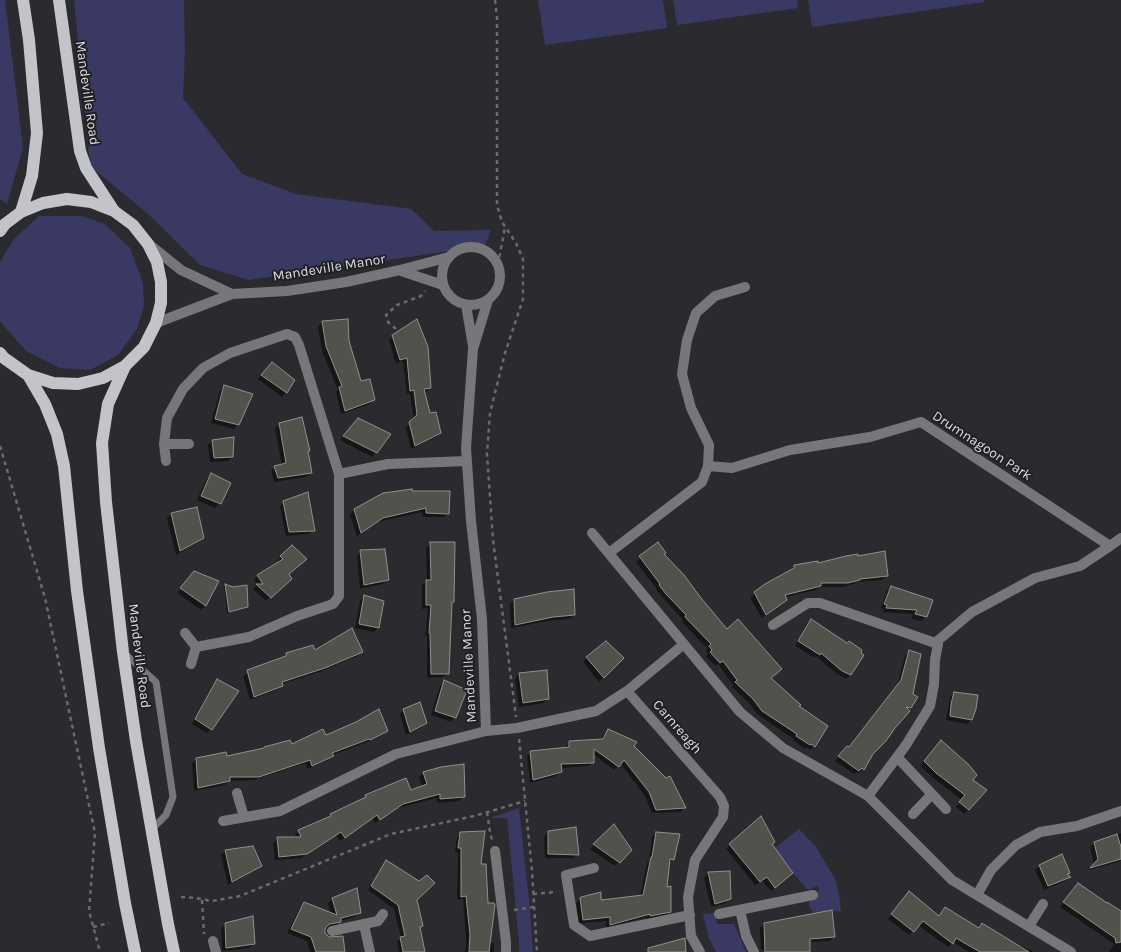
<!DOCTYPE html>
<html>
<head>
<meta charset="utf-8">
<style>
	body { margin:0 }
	canvas { display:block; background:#2a2a2f }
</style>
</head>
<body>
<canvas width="1121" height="952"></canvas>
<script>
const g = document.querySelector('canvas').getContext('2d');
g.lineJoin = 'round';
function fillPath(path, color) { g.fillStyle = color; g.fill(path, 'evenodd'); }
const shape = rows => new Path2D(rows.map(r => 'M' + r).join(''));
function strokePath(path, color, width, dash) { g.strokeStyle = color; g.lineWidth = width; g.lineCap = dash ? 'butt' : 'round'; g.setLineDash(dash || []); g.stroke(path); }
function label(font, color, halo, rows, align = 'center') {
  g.font = font + ' Karla,sans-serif'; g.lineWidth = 4; g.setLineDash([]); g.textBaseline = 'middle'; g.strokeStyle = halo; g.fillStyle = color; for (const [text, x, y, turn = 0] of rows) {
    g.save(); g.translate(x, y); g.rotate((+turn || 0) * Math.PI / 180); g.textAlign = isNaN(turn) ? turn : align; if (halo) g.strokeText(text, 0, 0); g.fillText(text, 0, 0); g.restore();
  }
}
fillPath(shape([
	[0,0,5,0,23,148,7,204,0,199],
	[74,0,184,0,185,50,183,98,242,174,296,194,411,209,434,231,491,230,485,246,248,280,200,265,147,213,90,166],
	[538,0,663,0,667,28,545,45],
	[673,0,797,0,798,8,677,25],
	[808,0,984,0,984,2,812,27],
	[39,216,82,216,105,224,130,248,143,283,144,306,137,329,118,355,90,370,60,368,26,351,0,321,0,262,14,239],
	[519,808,530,910,533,952,519,952,519,942,507,818,490,818],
	[799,829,816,847,835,879,839,894,841,912,832,910,815,914,811,910,809,906,809,902,818,893,819,888,817,886,808,890,793,873,775,848],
	[715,913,717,924,734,924,746,952,716,952,709,938,703,914]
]), '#393963');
fillPath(shape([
	[323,322,347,341,360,383,374,400,370,404,341,414,336,392,338,390,322,351,318,326],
	[393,336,430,388,425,392,423,392,429,414,440,433,436,437,411,449,406,428,414,420,410,394,407,394,403,361,396,364,389,340],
	[268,367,286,392,282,397,258,379],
	[224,387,238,424,234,429,211,423,220,391],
	[280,424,308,451,307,452,311,473,306,477,274,482,271,471,275,467,282,466,275,428],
	[354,424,389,435,372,457,340,440],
	[212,441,232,457,228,461,210,462,208,445],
	[212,474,229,484,219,504,215,508,197,500,207,478],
	[384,494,448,513,444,517,423,517,422,512,378,522,357,536,350,514,355,510],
	[284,502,313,530,309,534,286,536,280,506],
	[196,509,202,538,198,542,176,555,167,518,171,514],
	[431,543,453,602,451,603,447,673,443,677,427,678,427,636,425,636,428,608,422,609,422,585,427,580,426,547],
	[658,544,662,555,700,599,769,679,797,706,814,746,810,750,806,747,805,749,793,740,794,739,758,715,749,703,732,687,733,685,718,664,716,666,706,657,708,654,706,651,708,649,682,622,683,620,656,590,657,589,636,562],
	[292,547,286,583,266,601,253,589,257,585,254,580,258,576,279,563,277,561],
	[361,552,387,579,383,584,360,589,357,556],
	[817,564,886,576,882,580,856,582,854,584,843,587,819,587,816,590,785,597,786,600,782,604,762,618,750,598,755,593,765,585,790,572,790,570,794,566],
	[190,577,217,582,205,606,201,610,177,593],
	[225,585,247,607,245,609,227,613,224,587],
	[891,587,926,616,921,621,912,619,913,614,883,612,884,609,881,608,887,591],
	[364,597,378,628,374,632,355,628,360,601],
	[514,600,574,615,570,619,548,621,511,628,510,604],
	[812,620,862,655,850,675,846,679,837,674,816,656,815,658,795,646,807,624],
	[314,652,361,652,357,656,320,672,281,684,282,686,277,690,250,700,243,676,248,672,282,658,286,654],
	[909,652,910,708,872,754,863,769,859,773,857,772,854,774,835,761,843,751,848,748,897,686,905,656],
	[587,658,622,658,599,682,583,662],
	[545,671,548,698,544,703,519,707,515,679,519,674],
	[217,681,237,691,211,729,207,733,192,724,213,685],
	[444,682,455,717,451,722,431,715,440,686],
	[955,693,971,720,967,724,946,720,950,697],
	[404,710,425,723,421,727,406,735,400,714],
	[386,730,382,735,365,743,332,755,332,756,328,760,308,769,305,763,254,780,229,781,225,785,194,791,192,763,196,759,226,757,262,750,264,748,291,746,325,737],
	[608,730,633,746,684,808,681,812,652,813,645,796,620,763,614,770,593,754,593,762,589,766,560,768,560,772,556,776,530,783,527,756,530,753,566,748,566,746,570,742,601,740,604,734],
	[937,746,971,780,985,791,964,814,956,807,962,800,932,777,920,766],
	[423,773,463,797,459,801,437,803,436,798,398,808,375,823,372,818,340,841,336,835,301,858,275,860,273,843,277,839,296,838,295,835,299,831,326,820,330,815,361,801,366,796,410,792,422,787,419,777],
	[613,826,630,850,615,866,590,849],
	[548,832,578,854,573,858,545,858,544,837],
	[461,833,480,866,489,943,494,943,494,952,465,952,466,940,463,899,457,900,458,852,455,852,457,837],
	[657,833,673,859,668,864,665,888,670,911,666,916,646,920,646,917,606,928,606,921,579,923,576,903,582,898,600,902,640,897,647,863,649,861,652,837],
	[1121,833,1121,860,1119,862,1089,870,1094,864,1090,847,1095,843],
	[730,844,771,845,787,877,771,891,762,881,755,885,726,849],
	[253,847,260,866,256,870,228,885,221,855,225,851],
	[386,862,416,900,422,926,419,928,424,952,399,952,397,942,401,938,394,909,368,890,382,866],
	[1040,866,1068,873,1066,875,1069,877,1065,881,1044,890,1035,870],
	[708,873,730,898,726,903,711,907,704,878],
	[1074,888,1121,925,1121,952,1109,952,1114,944,1060,907],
	[905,897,938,917,945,908,979,929,1015,945,1017,944,1034,952,969,952,953,942,948,947,918,925,909,935,888,919],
	[332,899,359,912,355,917,340,921,336,926,324,929,324,933,344,952,310,952,307,941,287,933,300,908,304,903,331,915,328,903],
	[225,924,254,944,249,948,222,951,221,929],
	[764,924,834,937,830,941,808,942,808,952,777,952,776,949,761,950,760,928]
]), '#0007');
const building = shape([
	[348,319,349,341,361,381,370,379,375,400,345,411,339,387,342,386,326,346,322,321,348,319],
	[417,319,428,347,431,388,424,389,430,413,436,412,441,433,415,446,409,422,417,415,414,390,410,391,407,358,400,360,392,335,417,319],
	[272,362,295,380,287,393,261,375,272,362],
	[224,385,253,394,239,425,215,419,224,385],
	[302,417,310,451,308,451,312,473,278,478,274,466,286,463,279,423,302,417],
	[358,418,391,434,377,453,343,436,358,418],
	[234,437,233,457,214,458,212,440,234,437],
	[211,473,231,483,221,504,201,496,211,473],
	[412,489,412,491,450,491,449,514,426,513,426,508,383,518,361,533,354,509,383,493,412,489],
	[308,492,315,531,289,532,283,501,308,492],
	[197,507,204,538,180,551,171,513,197,507],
	[430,542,455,542,454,602,452,602,449,674,431,674,430,633,429,633,431,605,426,605,426,580,431,580,430,542],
	[658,542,666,553,664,554,684,575,701,598,727,629,738,619,782,669,771,678,801,705,799,706,828,726,815,747,811,744,810,745,796,736,797,734,762,711,753,699,735,682,737,680,723,661,720,663,710,652,712,650,709,646,711,644,685,617,686,615,666,594,659,585,660,584,639,556,658,542],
	[292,545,307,559,289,574,292,579,271,598,256,584,263,584,257,575,283,559,280,556,292,545],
	[385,549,389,580,364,585,360,550,385,549],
	[885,551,888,576,860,579,860,580,848,583,821,583,821,586,785,595,787,600,766,615,754,592,765,584,794,568,794,565,818,561,818,563,846,556,858,554,858,556,885,551],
	[194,571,219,581,206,606,180,588,194,571],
	[225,584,233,587,247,585,248,607,229,612,225,584],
	[891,586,933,600,927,617,915,614,917,610,886,608,887,605,884,604,891,586],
	[574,589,575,615,553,617,515,625,514,599,547,592,574,589],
	[364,595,384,601,379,628,359,624,364,595],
	[811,619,847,643,849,641,862,650,861,653,864,655,851,675,842,671,821,653,820,655,798,641,811,619],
	[352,628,363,652,325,668,282,682,283,686,254,697,247,670,286,656,286,653,313,645,315,650,352,628],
	[606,641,624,658,604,678,586,657,606,641],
	[909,650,921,654,913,694,918,697,911,708,906,707,910,711,895,728,886,741,873,754,864,770,862,768,859,771,838,756,847,746,849,747,901,680,909,650],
	[547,670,549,699,523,703,519,673,547,670],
	[217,679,239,691,212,730,195,719,217,679],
	[444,680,467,690,456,718,435,711,444,680],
	[954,692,978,695,976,709,972,720,950,716,951,704,954,692],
	[420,702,427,723,410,732,403,709,420,702],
	[379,709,388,731,370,740,369,739,332,753,334,756,312,766,310,760,259,777,230,777,230,781,198,788,196,758,226,752,227,756,264,748,264,747,290,740,292,744,323,729,326,735,356,722,379,709],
	[608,729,637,742,634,746,666,778,670,776,686,808,656,810,649,792,624,760,619,767,594,749,594,763,561,764,562,772,533,780,530,751,569,747,569,741,603,739,608,729],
	[941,740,969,765,977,775,973,780,987,790,969,810,959,802,965,795,936,773,924,761,941,740],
	[464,764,465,797,440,799,440,794,403,804,380,820,377,815,345,838,341,832,307,854,279,857,277,837,301,837,298,830,331,816,330,814,366,797,365,795,406,778,411,790,427,784,423,772,441,767,464,764],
	[761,816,775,842,772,844,793,873,775,888,767,877,760,882,729,844,761,816],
	[614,824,632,850,620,863,593,844,614,824],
	[576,827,579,855,548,854,548,831,576,827],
	[485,831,481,864,486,864,488,903,494,903,495,905,489,952,469,952,470,935,466,896,461,897,461,848,458,848,460,832,485,831],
	[656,832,680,834,674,860,670,859,667,887,671,886,671,912,650,916,650,914,610,925,610,917,583,920,580,898,581,897,601,892,601,900,643,895,651,857,652,857,656,832],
	[1117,834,1121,847,1121,859,1090,868,1098,859,1094,842,1117,834],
	[253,846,262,866,232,882,225,850,253,846],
	[1062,854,1070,873,1067,874,1071,877,1048,886,1039,865,1062,854],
	[386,860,419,881,427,875,435,883,417,900,423,926,420,927,425,952,403,952,400,937,405,936,398,905,371,886,386,860],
	[730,871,731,899,715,904,708,872,730,871],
	[1078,883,1107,903,1107,902,1121,911,1121,942,1116,943,1115,938,1063,902,1078,883],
	[357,888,361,913,341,918,341,922,330,924,327,926,325,929,325,933,329,937,343,936,345,952,316,952,311,937,291,929,304,902,337,915,332,898,357,888],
	[909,891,939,916,945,907,979,928,982,923,1029,952,980,952,956,938,953,944,923,921,914,932,891,914,909,891],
	[832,910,835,937,810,939,810,952,765,952,764,923,832,910],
	[253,916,255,944,226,948,225,923,253,916],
	[685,938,686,952,648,952,648,948,685,938]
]);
fillPath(building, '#53514b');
strokePath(building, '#92908a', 1);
strokePath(shape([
	[495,0,497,17,497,205,502,222,516,243,523,259,523,299,505,353,490,413,487,454,493,540,516,717],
	[498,265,505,227],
	[396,329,388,322,386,315,397,305,421,296,425,291],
	[0,446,45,598,95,833,89,911,100,952],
	[519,739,532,871,537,952],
	[487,812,490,832,492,840],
	[533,894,557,892],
	[181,897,195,898,212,901,240,896,391,834,474,816,525,801],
	[202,900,204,934],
	[514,910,534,907],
	[93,927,109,923]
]), '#6a6a6f', 2.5, [4, 4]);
strokePath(shape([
	[125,654,156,682,173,797,166,815,151,830]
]), '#77777a', 7);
strokePath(shape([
	[150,245,181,270,232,294],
	'442 276a29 29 0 1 1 58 0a29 29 0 1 1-58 0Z',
	[401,271,443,285],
	[466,305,473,346],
	[156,323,232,294,287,291,346,282,400,270,449,257],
	[164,444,189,444],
	[166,461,164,444,167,418,183,389,203,368,230,353,287,334,295,337,299,345,339,474,339,596,333,604,297,616,249,637,196,647],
	[708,466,732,468,790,450,870,437,921,422,1110,546,1080,566,1035,578,972,612,935,643],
	[339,474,388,464,467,461],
	[592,533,740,712,783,748,868,796,952,880,1071,952],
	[1110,546,1121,538],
	[609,553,702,482,708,466,709,445,691,408,682,374,687,340,696,313,715,296,745,287],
	[773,625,808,603,820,603,938,644,935,660,934,684,930,706,906,745,868,796],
	[185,633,196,647,191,664],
	[627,691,720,797,724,806,723,817,695,860,688,897,691,936,700,952],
	[486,731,482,619,471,521,466,448,473,349,488,300],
	[898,758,946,809],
	[237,793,244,817],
	[913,814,932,794],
	[223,821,280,811,396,754,486,731,517,728,596,711,627,691,684,644],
	[495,851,506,942,506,952],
	[594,868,566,875,574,925,590,936,690,915],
	[977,895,991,870,1016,845,1040,832,1077,826,1121,811],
	[740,910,746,936,754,952],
	[719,914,813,895],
	[364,925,370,952],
	[1029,926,1043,904],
	[332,931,378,921,383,914],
	[213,941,216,952]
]), '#77777a', 10);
strokePath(shape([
	[59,0,80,151,86,168,114,211],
	[21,212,32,176,37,133,29,40,23,0],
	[0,231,5,224,21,212,43,203,67,199,91,202,114,211,133,225,148,244,157,262,161,282,161,303,156,323,144,347,125,366,103,378,78,384,53,383,28,375,4,358,0,353],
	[125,366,108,404,102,443,106,502,123,652,136,741,168,924,174,952],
	[28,375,45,404,57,434,64,466,77,591,99,748,125,903,135,952]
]), '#c3c4c9', 12);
label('14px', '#dedee2', '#202025', [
	["Mandeville Road",87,93,82],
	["Mandeville Manor",329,268,-9],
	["Drumnagoon Park",982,446,33],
	["Mandeville Road",139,656,83],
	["Mandeville Manor",469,666,-93],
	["Carnreagh",677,727,49]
]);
</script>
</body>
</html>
